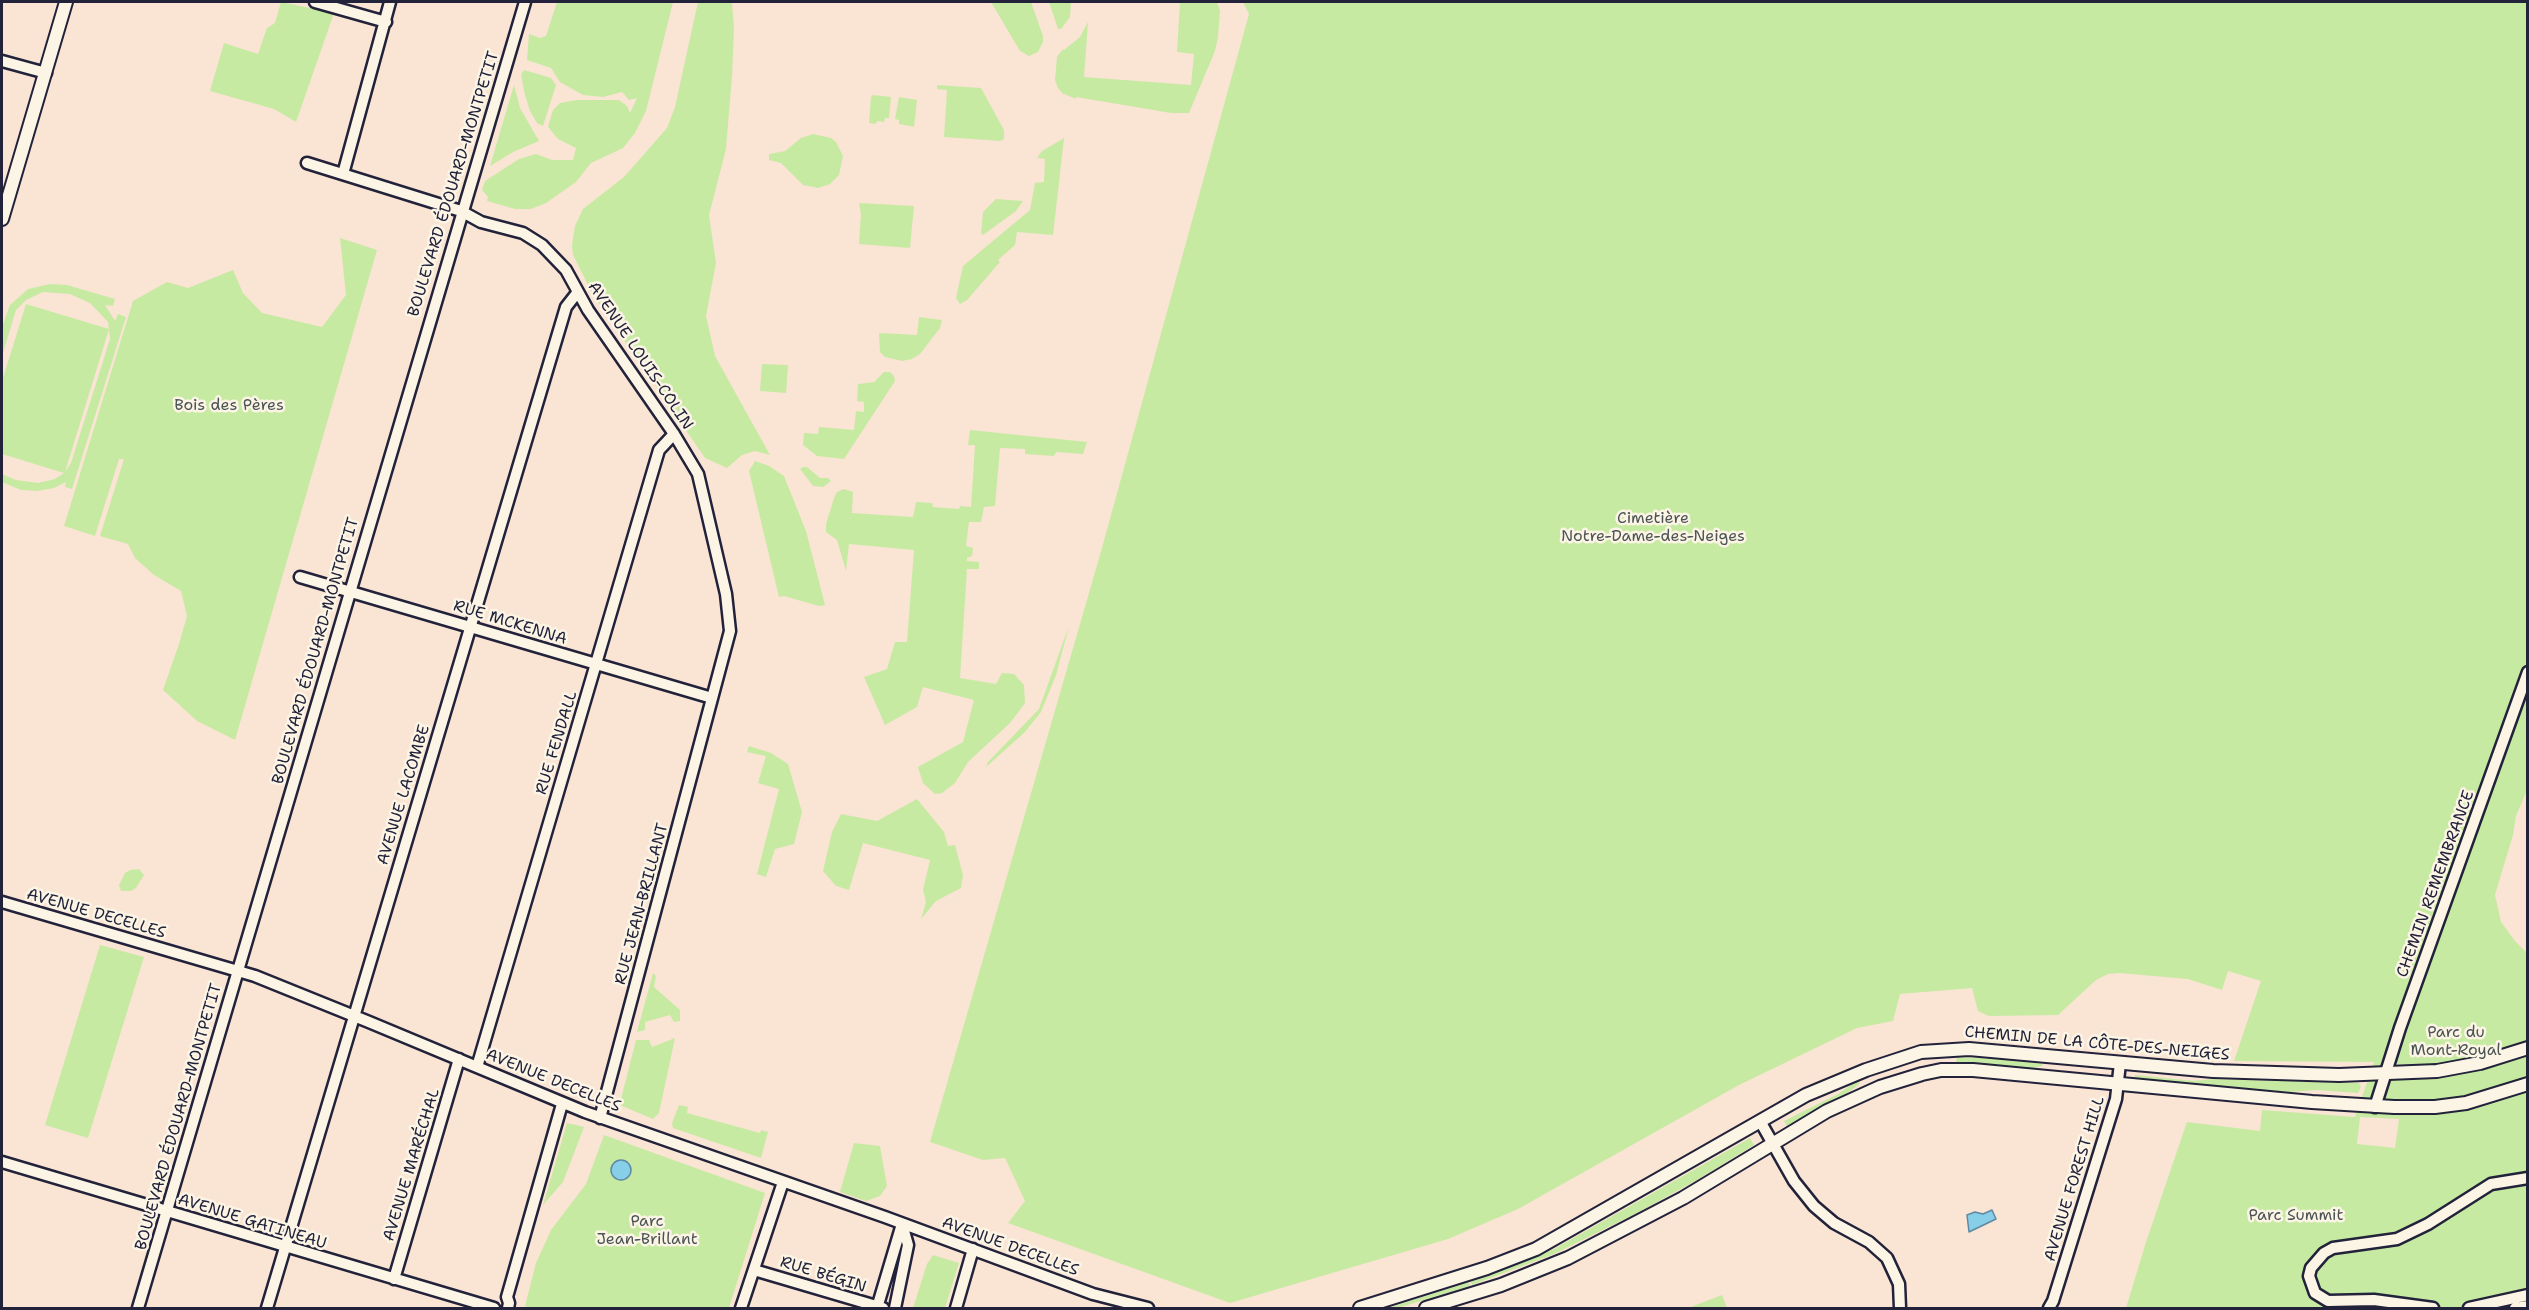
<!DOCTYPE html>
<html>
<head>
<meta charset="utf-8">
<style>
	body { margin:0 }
	#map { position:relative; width:2529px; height:1310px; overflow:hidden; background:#fae4d4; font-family:"Shantell Sans",sans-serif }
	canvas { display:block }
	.frame { position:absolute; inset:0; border:3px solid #22223b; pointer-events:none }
</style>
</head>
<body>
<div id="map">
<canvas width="2529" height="1310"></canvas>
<div class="frame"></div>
</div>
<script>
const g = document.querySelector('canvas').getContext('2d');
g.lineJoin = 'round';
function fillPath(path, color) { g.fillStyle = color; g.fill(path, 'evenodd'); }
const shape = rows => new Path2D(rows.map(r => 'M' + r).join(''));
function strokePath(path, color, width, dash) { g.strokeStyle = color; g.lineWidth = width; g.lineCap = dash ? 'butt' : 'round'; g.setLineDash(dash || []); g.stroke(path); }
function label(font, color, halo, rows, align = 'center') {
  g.font = font + ' "Shantell Sans",sans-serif'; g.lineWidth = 5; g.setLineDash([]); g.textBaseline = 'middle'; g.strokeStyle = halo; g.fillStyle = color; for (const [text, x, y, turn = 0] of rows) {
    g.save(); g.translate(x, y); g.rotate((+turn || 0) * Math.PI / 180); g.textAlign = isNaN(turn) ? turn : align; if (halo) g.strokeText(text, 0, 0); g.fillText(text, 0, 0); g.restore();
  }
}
fillPath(shape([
	[281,2,334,13,296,122,274,109,210,91,224,43,258,54,267,28,275,23],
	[557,2,673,2,646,111,635,133,623,148,591,163,576,182,546,203,531,209,515,209,487,201,488,197,482,190,485,181,519,159,536,154,552,160,573,160,576,148,558,139,548,127,553,110,560,103,577,100,619,100,627,106,630,113,637,98,629,100,622,92,603,97,583,95,560,82,551,68,527,60,529,34,540,38,546,36],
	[698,2,732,2,734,30,732,76,726,149,709,215,716,263,706,316,715,356,770,455,755,451,742,455,727,468,705,458,593,295,573,255,572,245,575,226,583,209,624,177,667,128,675,107],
	[991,2,1031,2,1043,36,1043,42,1038,52,1029,56,1020,51],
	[1049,2,1071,2,1070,17,1061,29,1058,29],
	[1172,2,1217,2,1220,11,1218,37,1215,51,1189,113,1171,113,1076,97,1076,99,1062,93,1058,88,1055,80,1057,57,1063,49,1064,50,1080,37,1088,22,1084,77,1191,85,1194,54,1177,52,1180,3],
	[1243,2,2527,2,2528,788,2516,816,2513,835,2495,895,2501,922,2515,941,2527,953,2527,1288,2474,1304,2472,1308,2126,1308,2146,1242,2187,1122,2260,1131,2262,1110,2355,1117,2374,1062,2234,1061,2261,981,2228,971,2222,990,2188,979,2119,973,2108,974,2096,980,2058,1015,1989,1016,1978,1011,1972,988,1900,994,1893,1021,1857,1028,1739,1085,1518,1209,1448,1239,1230,1303,1008,1223,1025,1201,1005,1158,983,1160,930,1142,1100,555,1249,14],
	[2360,1117,2399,1119,2395,1148,2357,1144],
	[524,70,551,78,556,85,543,126,537,123,530,111,525,95,521,75],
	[514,85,520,108,539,141,513,152,490,166],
	[937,85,981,88,1004,130,1004,139,1001,141,944,137,947,90,937,89],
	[873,95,891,97,889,118,885,118,884,122,877,121,876,124,869,123,871,97],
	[899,97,917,100,914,127,899,124,899,120,895,119],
	[813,134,831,138,836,142,843,156,839,175,830,184,818,188,803,185,781,163,769,160,769,154,785,151,801,138],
	[1064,138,1053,235,1017,232,1015,245,998,260,1000,262,967,300,960,304,956,298,963,266,1030,210,1035,183,1044,182,1045,159,1037,158,1042,151],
	[996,199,1023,201,1016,211,983,235,981,233,983,212],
	[859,203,914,206,910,248,859,244,861,214],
	[340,238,377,250,235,740,197,721,163,690,179,644,187,616,181,591,154,575,135,558,128,544,100,536,124,459,119,459,95,536,64,526,133,301,167,282,188,288,233,270,243,293,262,313,322,327,346,295],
	[50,284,67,285,115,299,113,306,105,305,115,321,118,314,126,317,72,489,65,487,66,482,54,488,37,491,21,490,2,482,2,474,16,480,38,483,55,479,64,473,2,454,2,381,26,304,109,329,65,472,71,463,110,339,108,322,90,303,70,294,43,292,26,300,16,310,2,356,2,327,10,305,28,289],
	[919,317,942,320,940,328,920,354,912,359,902,361,885,357,880,352,879,333,917,335],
	[762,364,788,365,786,393,760,391],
	[884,372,890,372,894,376,895,381,844,459,817,456,803,445,804,433,818,434,819,427,854,430,856,411,864,412,864,402,857,401,858,384,874,382],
	[970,430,1087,442,1083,454,1056,452,1054,456,1025,454,1025,449,1000,448,995,506,984,507,981,522,969,522,966,546,973,548,972,556,967,558,967,561,979,562,979,569,967,569,960,678,996,684,1002,673,1014,674,1024,685,1025,703,1010,723,968,762,955,783,942,793,935,794,923,783,918,767,963,742,974,700,923,687,917,707,885,725,864,677,887,669,895,642,907,642,914,550,849,544,846,571,837,540,826,532,826,524,834,498,837,492,844,489,853,492,852,513,913,517,916,502,932,503,933,507,959,509,960,506,971,507,975,445,968,445],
	[755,461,769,466,784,476,806,531,825,605,819,606,784,596,779,597,749,471],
	[803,467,807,467,820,478,828,478,831,481,823,487,813,486,800,469],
	[1069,626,1056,675,1041,712,1024,733,986,767,988,762,1039,709],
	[749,746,771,753,788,764,802,812,794,844,775,849,766,877,757,874,779,789,758,783,766,756,747,752],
	[917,799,944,832,948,846,955,845,963,875,961,888,936,901,921,919,926,902,923,890,930,860,863,843,849,890,836,886,823,871,832,832,841,814,877,821],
	[139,869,144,875,136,888,131,891,121,891,119,885,125,873,130,870],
	[100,945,144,957,88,1138,45,1125],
	[653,973,656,976,654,987,680,1010,680,1021,674,1022,670,1015,645,1022,645,1030,637,1032],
	[675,1038,659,1113,653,1119,622,1106,620,1103,636,1040,649,1040,652,1047],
	[1957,1057,2001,1059,2043,1064,2042,1066,2033,1068,2017,1067,1956,1062],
	[2135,1075,2194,1081,2213,1079,2359,1083,2361,1087,2358,1093,2317,1090,2290,1092,2134,1079],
	[1858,1080,1859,1084,1849,1092,1787,1126,1784,1121,1838,1094],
	[679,1105,688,1107,687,1113,760,1133,761,1130,768,1132,761,1158,673,1128,672,1123],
	[567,1123,584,1127,563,1182,543,1205],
	[604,1135,765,1193,729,1308,530,1308,525,1306,536,1263,551,1230,586,1184],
	[1750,1138,1754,1145,1697,1180,1637,1213,1554,1254,1472,1285,1471,1282,1554,1249],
	[854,1143,880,1146,887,1186,880,1196,866,1201,840,1192],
	[933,1255,959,1263,945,1308,913,1308,927,1264],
	[1469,1282,1470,1286,1398,1308,1388,1308],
	[1722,1295,1727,1308,1688,1308]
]), '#c7eaa3');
const water = shape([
	'611 1170a10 10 0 1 1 20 0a10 10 0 1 1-20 0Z',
	[1992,1210,1996,1219,1969,1232,1967,1215,1975,1212,1983,1214,1992,1210]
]);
fillPath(water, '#87cee8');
strokePath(water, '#5f89a3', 1.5);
const minor = shape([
	[315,2,386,22],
	[2,61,46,73],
	[307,163,461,211,481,222,523,233,542,245,566,270,588,310,674,434,698,474,726,594,730,631,600,1118],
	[343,174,390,2],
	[300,577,712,698],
	[2,902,255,976,369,1022,585,1112,885,1217,1093,1294,1148,1308],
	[477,1067,659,450,674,434],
	[2375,1107,2400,1028,2528,672],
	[1760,1121,1794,1181,1814,1206,1834,1223,1869,1242,1887,1258,1899,1284,1900,1308],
	[2,1162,494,1308],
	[754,1270,883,1308],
	[394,1279,459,1059],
	[138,1308,525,2],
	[267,1308,566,307,577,293],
	[508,1308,509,1303,507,1297,562,1104],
	[741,1308,783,1182],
	[877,1308,902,1224],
	[895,1308,908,1245,902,1224],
	[956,1308,973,1249],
	[2049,1308,2053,1301,2116,1099,2120,1063],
	[2433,1308,2374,1300,2328,1301,2315,1293,2309,1276,2311,1268,2324,1253,2333,1248,2397,1239,2428,1224,2491,1184,2528,1178],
	[2469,1308,2528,1295],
	[2515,1308,2528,1306]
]);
const major = shape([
	[2,219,66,2],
	[1360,1308,1487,1268,1536,1249,1806,1095,1866,1070,1921,1052,1969,1049,2213,1071,2339,1075,2437,1071,2480,1063,2528,1048],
	[1426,1308,1501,1285,1568,1258,1683,1198,1827,1111,1880,1087,1922,1074,1941,1070,1973,1070,2312,1102,2394,1107,2435,1107,2466,1103,2528,1084]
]);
strokePath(minor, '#22223b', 15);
strokePath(major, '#22223b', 16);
strokePath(minor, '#fcf5e5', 10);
strokePath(major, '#fcf5e5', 12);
label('16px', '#22223b', '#fcf5e5', [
	["BOULEVARD ÉDOUARD-MONTPETIT",454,184,-73],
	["AVENUE LOUIS-COLIN",640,356,56],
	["RUE MCKENNA",510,623,17],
	["BOULEVARD ÉDOUARD-MONTPETIT",316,651,-74],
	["RUE FENDALL",557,743,-73],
	["AVENUE LACOMBE",404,795,-73],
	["CHEMIN REMEMBRANCE",2436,884,-70],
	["RUE JEAN-BRILLANT",642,904,-75],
	["AVENUE DECELLES",96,914,16],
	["CHEMIN DE LA CÔTE-DES-NEIGES",2097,1044,5],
	["AVENUE DECELLES",553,1081,22],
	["BOULEVARD ÉDOUARD-MONTPETIT",179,1117,-74],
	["AVENUE MARÉCHAL",412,1165,-73],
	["AVENUE FOREST HILL",2075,1179,-73],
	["AVENUE GATINEAU",252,1222,17],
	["AVENUE DECELLES",1010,1247,20],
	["RUE BÉGIN",823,1275,17]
]);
label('16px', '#4b5455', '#fcf5e5', [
	["Bois des Pères",229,406],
	["Cimetière",1653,519],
	["Notre-Dame-des-Neiges",1653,537],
	["Parc du",2456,1033],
	["Mont-Royal",2456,1051],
	["Parc Summit",2296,1216],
	["Parc",647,1222],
	["Jean-Brillant",647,1240]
]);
</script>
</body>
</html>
